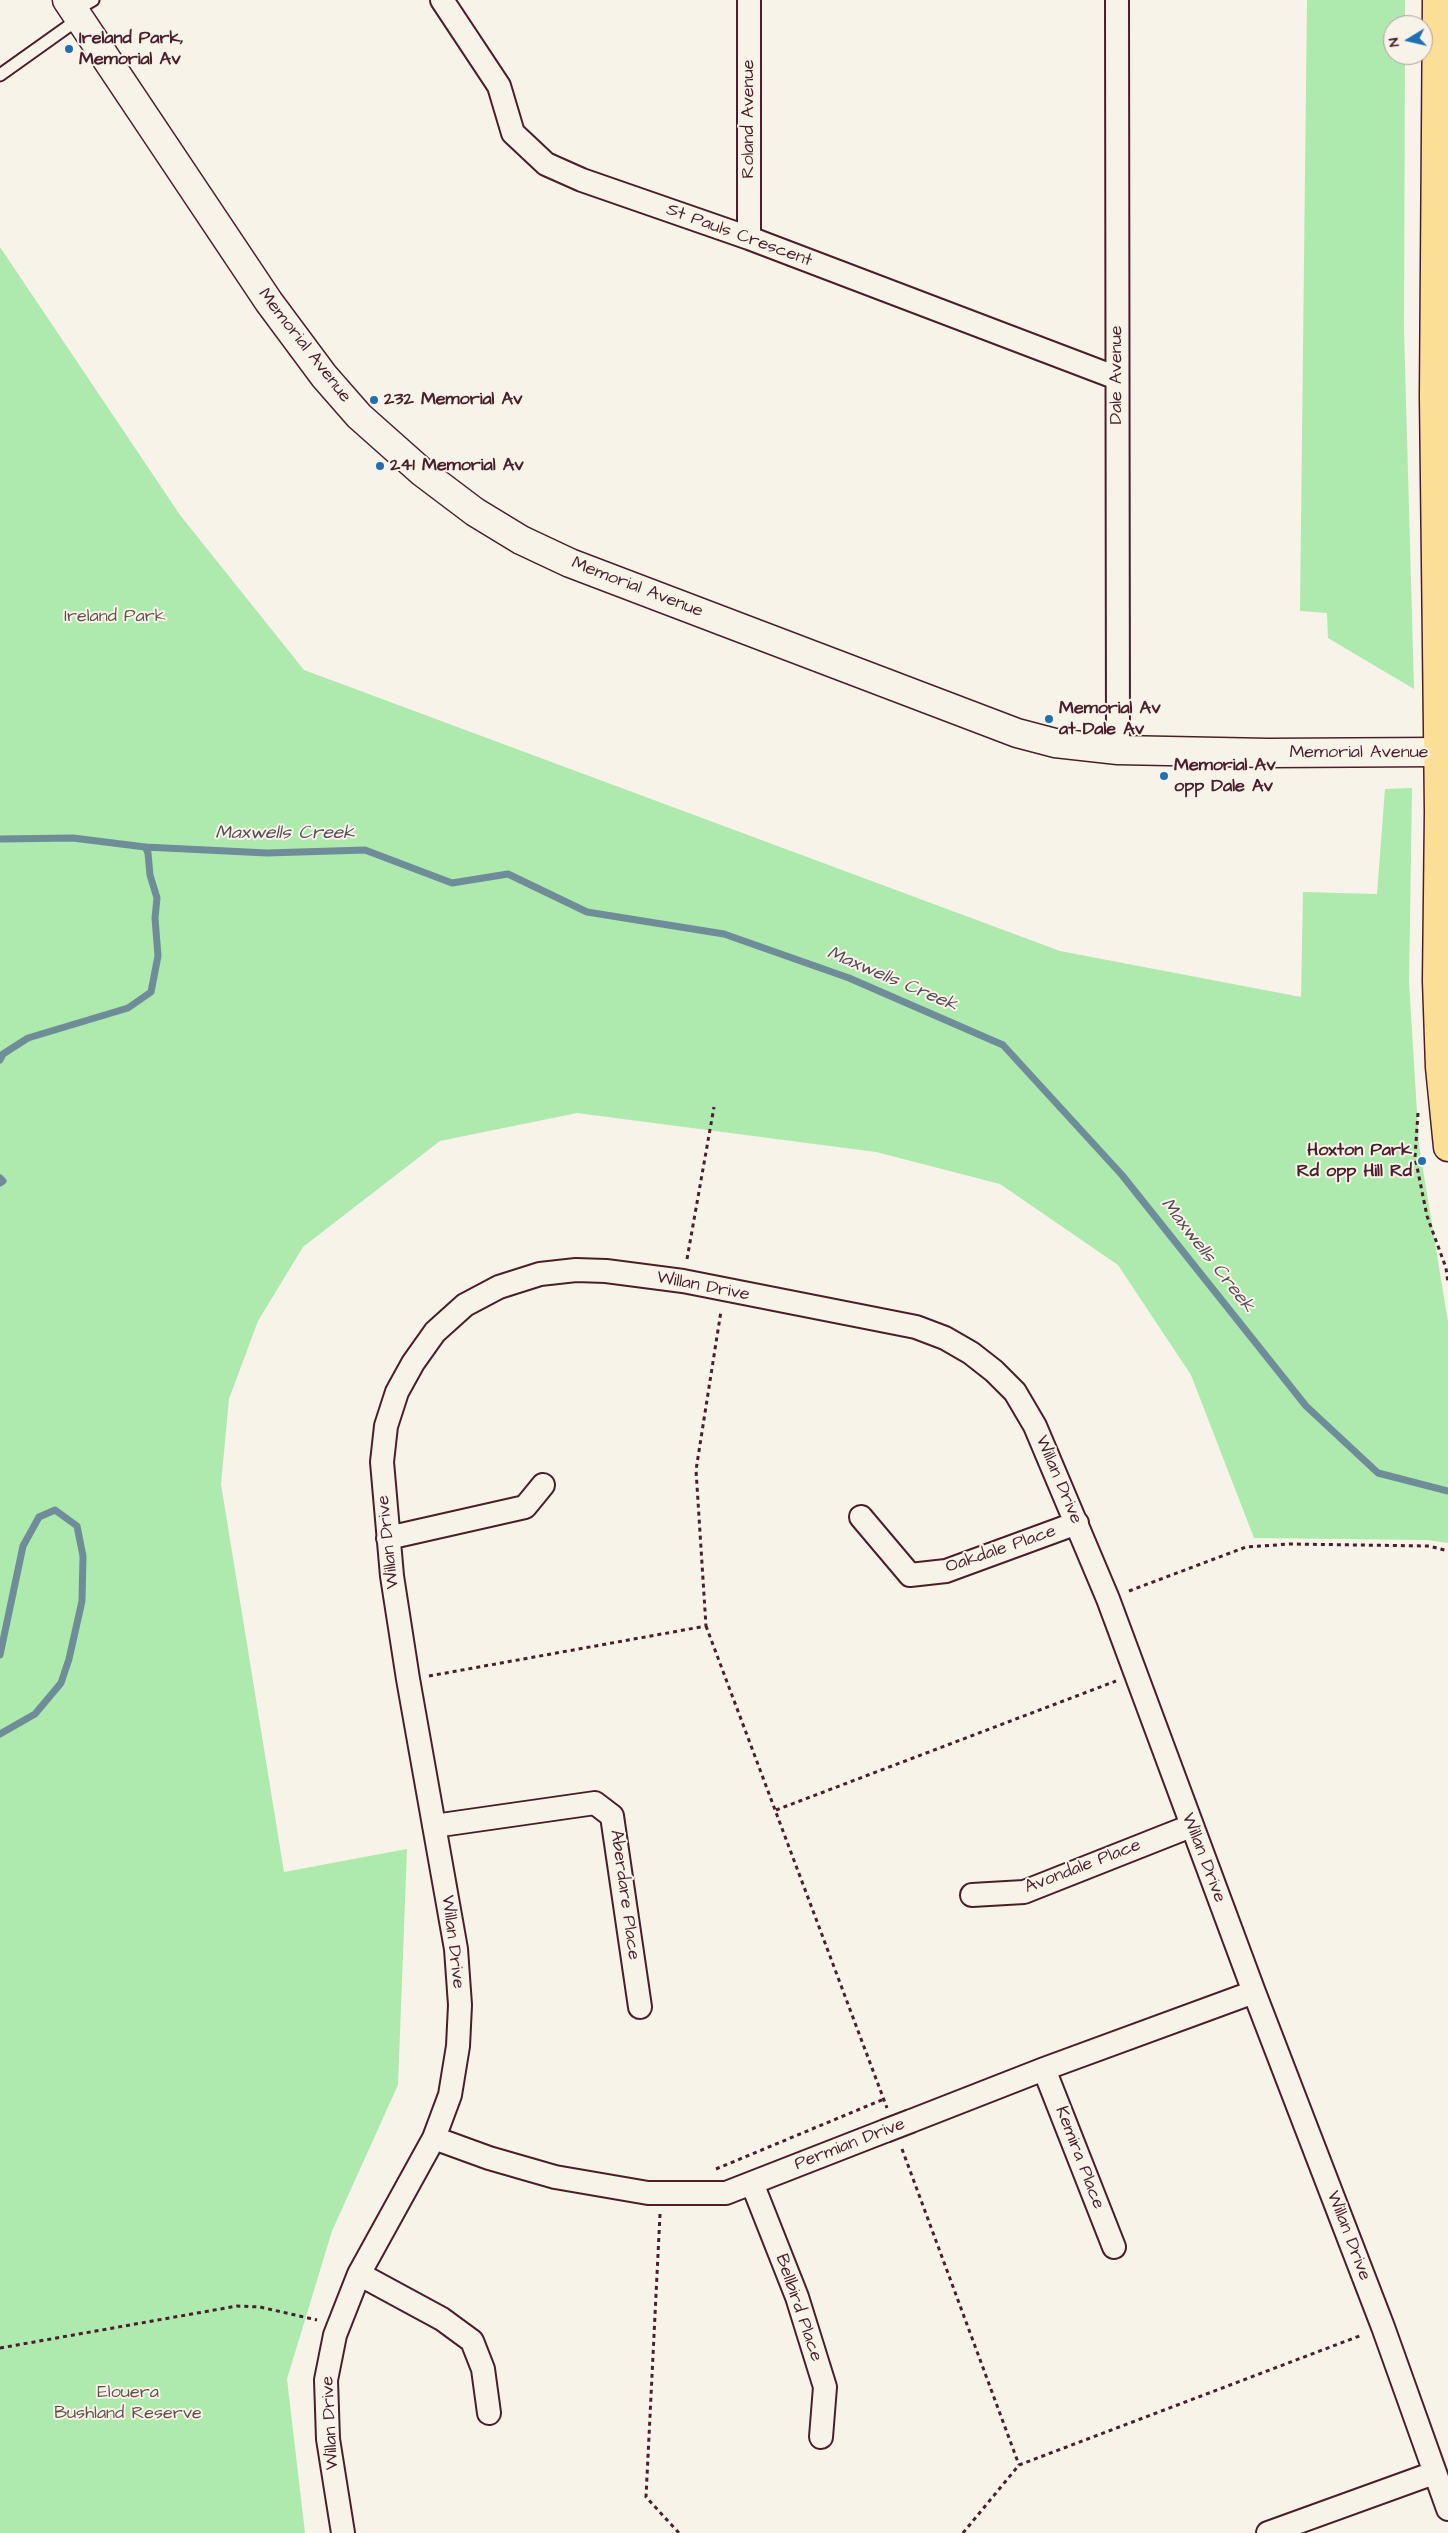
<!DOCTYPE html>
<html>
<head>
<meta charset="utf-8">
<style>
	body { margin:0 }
	#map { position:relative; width:1448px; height:2533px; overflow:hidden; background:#f7f3e8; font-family:"Architects Daughter",sans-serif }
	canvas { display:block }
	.north { position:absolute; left:1383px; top:15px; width:50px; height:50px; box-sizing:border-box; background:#f7f3e8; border:1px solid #b29e9c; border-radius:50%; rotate:261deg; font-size:14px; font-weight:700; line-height:20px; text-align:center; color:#4a1f2b }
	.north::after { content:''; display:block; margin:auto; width:18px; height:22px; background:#1f6fb2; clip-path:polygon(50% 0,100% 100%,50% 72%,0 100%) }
</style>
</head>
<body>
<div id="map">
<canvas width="1448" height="2533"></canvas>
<div class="north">N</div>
</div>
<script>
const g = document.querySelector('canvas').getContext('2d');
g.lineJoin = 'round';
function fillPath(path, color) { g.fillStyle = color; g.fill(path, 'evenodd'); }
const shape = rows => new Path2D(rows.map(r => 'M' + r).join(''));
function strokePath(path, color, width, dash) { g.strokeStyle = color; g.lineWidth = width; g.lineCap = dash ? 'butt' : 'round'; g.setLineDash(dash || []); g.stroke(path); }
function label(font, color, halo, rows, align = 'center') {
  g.font = font + ' "Architects Daughter",sans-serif'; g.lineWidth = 4; g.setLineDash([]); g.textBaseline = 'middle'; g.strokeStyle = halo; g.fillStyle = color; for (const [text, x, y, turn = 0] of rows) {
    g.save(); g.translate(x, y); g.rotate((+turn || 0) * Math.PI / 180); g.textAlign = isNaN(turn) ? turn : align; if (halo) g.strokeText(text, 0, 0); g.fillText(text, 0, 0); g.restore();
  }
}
fillPath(shape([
	[1307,0,1405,0,1405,25,1393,25,1393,55,1405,55,1404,329,1414,689,1328,638,1327,613,1300,611],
	[0,247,180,515,304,670,1060,951,1301,997,1303,892,1377,894,1385,789,1412,788,1409,982,1419,1145,1448,1322,1448,1543,1428,1540,1254,1538,1191,1375,1118,1265,1000,1184,876,1152,577,1113,440,1141,303,1247,258,1321,229,1399,221,1484,284,1872,407,1849,398,2085,332,2231,287,2379,305,2533,0,2533]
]), '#aee9ae');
strokePath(shape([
	[0,839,73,838,145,847,267,853,365,850,452,883,508,874,587,912,724,934,849,978,1003,1045,1122,1175,1306,1406,1378,1473,1448,1491],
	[0,1060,3,1054,28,1038,128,1008,151,992,158,956,155,918,157,898,150,875,148,853,145,847],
	[0,1178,3,1181,0,1183],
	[0,1655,23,1546,39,1517,55,1510,77,1526,83,1556,82,1601,69,1659,61,1683,35,1714,0,1734]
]), '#6e8d99', 7);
const lane = shape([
	[74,11,93,0],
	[0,75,80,18]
]);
const street = shape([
	[442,0,499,86,513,133,546,164,582,180,749,238,1117,378],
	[1117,0,1118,750],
	[749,238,749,0],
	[861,1517,910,1575,946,1571,1077,1523],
	[388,1538,525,1507,543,1485],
	[434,1826,595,1803,612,1816,640,2007],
	[972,1895,1024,1892,1191,1826],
	[1044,2069,1114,2247],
	[911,2121,1044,2069,1254,1992],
	[434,2138,489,2158,555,2177,648,2193,726,2193,885,2131],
	[752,2183,797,2297,825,2387,821,2437],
	[359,2274,442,2319,472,2341,483,2369,489,2413],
	[343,2533,328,2439,326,2380,335,2335,359,2274,434,2138,450,2095,458,2046,460,2005,456,1949,408,1679,392,1576,382,1462,386,1426,397,1392,413,1363,435,1332,465,1305,499,1287,540,1274,576,1270,606,1271,683,1281,916,1327,945,1338,971,1353,994,1371,1015,1392,1035,1426,1108,1599,1254,1992,1383,2327,1448,2509],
	[1268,2533,1434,2473]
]);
const secondary = shape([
	[67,0,269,302,324,376,359,416,422,472,475,512,521,540,570,563,1017,733,1055,743,1118,750,1268,753,1438,752]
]);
const primary = shape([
	[1437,0,1434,396,1439,812,1437,981,1440,1067,1448,1147]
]);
strokePath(lane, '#4a1f2b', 15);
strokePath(street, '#4a1f2b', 26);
strokePath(secondary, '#4a1f2b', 31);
strokePath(primary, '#4a1f2b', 31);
strokePath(shape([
	[1418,1113,1415,1157,1427,1216,1446,1268,1448,1283],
	[687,1259,714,1107],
	[1129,1591,1246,1547,1290,1544,1429,1546,1448,1551],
	[706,1626,887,2108],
	[429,1676,706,1626,696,1470,721,1311],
	[776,1810,1116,1681],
	[902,2149,1019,2465],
	[716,2169,884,2099],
	[660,2214,646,2497,679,2533],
	[0,2348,237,2306,260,2307,317,2320],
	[963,2533,1019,2465,1362,2335]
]), '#4a1f2b', 3, [4, 4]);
strokePath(lane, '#f7f3e8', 11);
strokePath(street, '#f7f3e8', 22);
strokePath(secondary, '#f7f3e8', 28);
strokePath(primary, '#fbdf96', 28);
const streetBridge = shape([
	[885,2131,911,2121]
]);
strokePath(streetBridge, '#4a1f2b', 26, []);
strokePath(streetBridge, '#f7f3e8', 22);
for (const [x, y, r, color] of [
	[69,49,5,"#1f6fb2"],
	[374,400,5,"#1f6fb2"],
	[380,466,5,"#1f6fb2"],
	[1049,719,5,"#1f6fb2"],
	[1164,776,5,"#1f6fb2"],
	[1422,1161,5,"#1f6fb2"]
]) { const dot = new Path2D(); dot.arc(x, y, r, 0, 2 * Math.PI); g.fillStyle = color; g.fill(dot); strokePath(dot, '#f7f3e8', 2); }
label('bold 18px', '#4a1f2b', '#f7f3e8', [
	["Ireland Park,",79,39],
	["Memorial Av",79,60],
	["232 Memorial Av",384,400],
	["241 Memorial Av",390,466],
	["Memorial Av",1059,709],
	["at Dale Av",1059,730],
	["Memorial Av",1174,766],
	["opp Dale Av",1174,787],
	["Hoxton Park",1412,1151,"right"],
	["Rd opp Hill Rd",1412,1172,"right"]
], 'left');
label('18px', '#4a1f2b', '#f7f3e8', [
	["Roland Avenue",749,119,-90],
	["St Pauls Crescent",739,236,20],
	["Memorial Avenue",304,346,52],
	["Dale Avenue",1117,375,-90],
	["Memorial Avenue",637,588,21],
	["Memorial Avenue",1359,753],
	["Willan Drive",703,1287,11],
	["Willan Drive",1058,1480,67],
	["Willan Drive",389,1542,-96],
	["Oakdale Place",1001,1550,-19],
	["Willan Drive",1203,1858,69],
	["Avondale Place",1083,1867,-21],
	["Aberdare Place",624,1895,82],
	["Willan Drive",452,1942,83],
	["Permian Drive",850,2145,-21],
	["Kemira Place",1079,2158,69],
	["Willan Drive",1348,2236,69],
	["Bellbird Place",798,2308,71],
	["Willan Drive",331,2423,-93]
]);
label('18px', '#63524c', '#f7f3e8', [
	["Ireland Park",115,617],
	["Elouera",128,2393],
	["Bushland Reserve",128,2414]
]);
label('italic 19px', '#594d59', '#f7f3e8', [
	["Maxwells Creek",285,834],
	["Maxwells Creek",892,980,23],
	["Maxwells Creek",1207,1256,52]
]);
</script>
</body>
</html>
